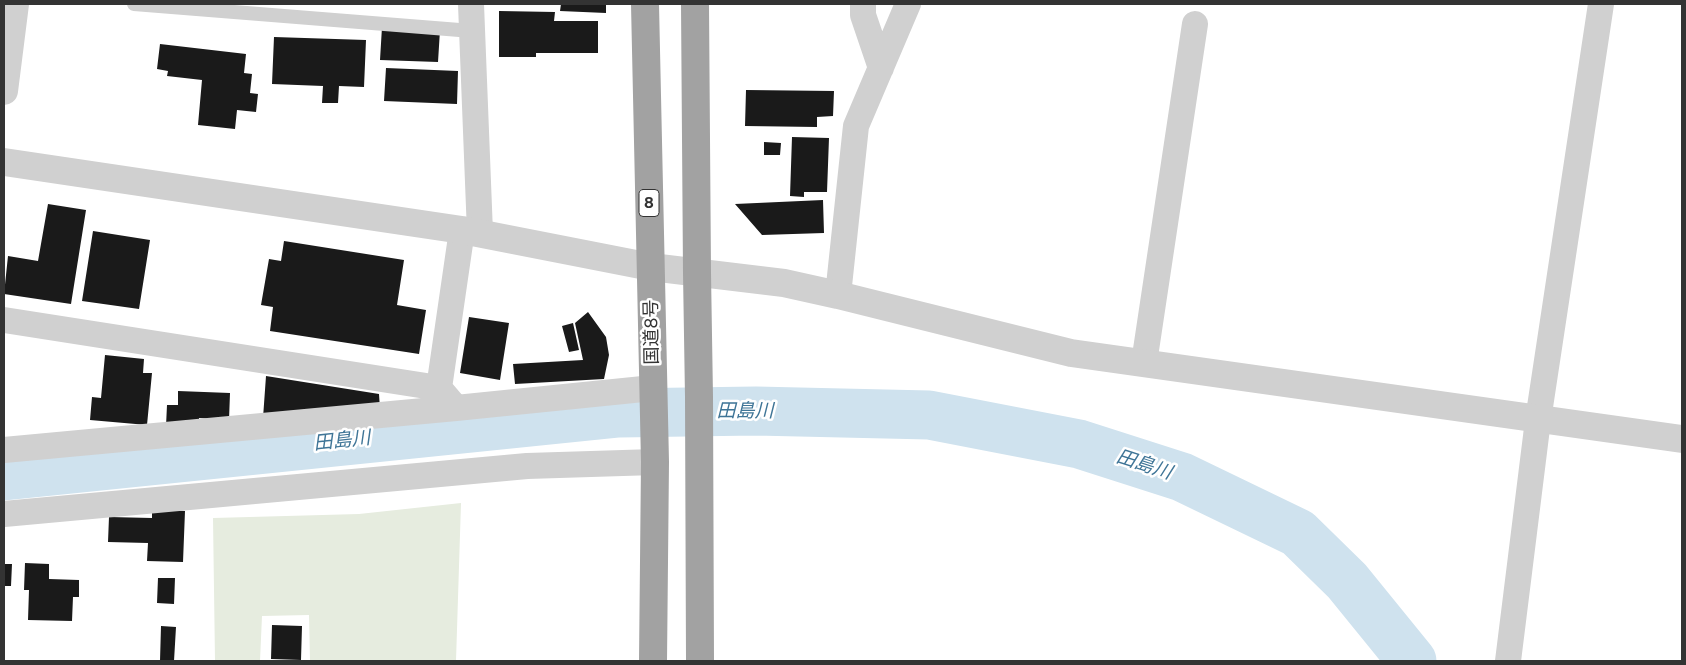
<!DOCTYPE html>
<html>
<head>
<meta charset="utf-8">
<style>
	body { margin:0 }
	#map { position:relative; width:1686px; height:665px; overflow:hidden; background:#fff; font-family:Figtree,sans-serif }
	canvas { display:block }
	.frame { position:absolute; inset:0; border:5px solid #333; pointer-events:none }
</style>
</head>
<body>
<div id="map">
<canvas width="1686" height="665"></canvas>
<div class="frame"></div>
</div>
<script>
const g = document.querySelector('canvas').getContext('2d');
g.lineJoin = 'round';
function fillPath(path, color) { g.fillStyle = color; g.fill(path, 'evenodd'); }
const shape = rows => new Path2D(rows.map(r => 'M' + r).join(''));
function strokePath(path, color, width, dash) { g.strokeStyle = color; g.lineWidth = width; g.lineCap = dash ? 'butt' : 'round'; g.setLineDash(dash || []); g.stroke(path); }
function label(font, color, halo, rows, align = 'center') {
  g.font = font + ' Figtree,"Noto Sans JP",sans-serif'; g.lineWidth = 5; g.setLineDash([]); g.textBaseline = 'middle'; g.strokeStyle = halo; g.fillStyle = color; for (const [text, x, y, turn = 0] of rows) {
    g.save(); g.translate(x, y); g.rotate((+turn || 0) * Math.PI / 180); g.textAlign = isNaN(turn) ? turn : align; if (halo) g.strokeText(text, 0, 0); g.fillText(text, 0, 0); g.restore();
  }
}
fillPath(shape([
	[461,503,456,661,310,661,309,615,262,616,260,661,215,661,213,518,359,514]
]), '#e6ecdf');
strokePath(shape([
	[4,476,619,413,756,411,929,415,1079,444,1182,477,1298,533,1347,581,1412,661]
]), '#cfe2ee', 49);
fillPath(shape([
	[561,4,606,4,606,13,560,11],
	[499,11,555,12,554,21,598,21,598,53,536,53,536,57,499,57],
	[382,27,440,30,438,62,380,60],
	[274,37,366,40,364,87,339,86,338,103,322,103,323,86,272,84],
	[160,44,246,54,244,73,252,74,250,93,258,94,256,112,237,110,235,129,198,125,202,80,167,76,168,71,157,69],
	[386,68,458,71,457,104,384,101],
	[746,90,834,91,833,116,817,117,817,127,745,126],
	[792,137,829,138,827,192,804,192,804,197,790,196],
	[764,142,781,143,780,155,764,155],
	[823,200,824,233,762,235,735,204],
	[48,204,86,210,71,304,4,294,8,256,38,261],
	[93,231,150,240,139,309,82,301],
	[284,241,404,260,397,305,426,310,419,354,270,331,273,307,261,305,269,259,281,261],
	[588,312,606,337,609,355,604,379,515,384,513,364,583,360,575,323],
	[469,317,509,323,500,380,460,373],
	[573,323,579,350,569,352,562,326],
	[105,355,144,359,143,373,152,373,147,425,90,420,92,397,101,398],
	[266,376,379,394,380,409,263,418],
	[178,391,230,393,229,420,199,418,199,428,166,426,167,405,178,405],
	[152,509,185,511,183,562,147,561,148,543,108,542,109,517,152,518],
	[25,563,49,564,49,579,79,580,79,597,73,597,72,621,28,620,29,590,24,590],
	[4,564,12,564,11,586,4,586],
	[158,578,175,578,174,604,157,603],
	[272,625,302,626,301,660,271,659],
	[161,626,176,627,174,661,160,661]
]), '#1a1a1a');
strokePath(shape([
	[134,4,472,31]
]), '#d0d0d0', 14);
strokePath(shape([
	[471,4,480,233],
	[863,4,863,15,881,68],
	[838,295,856,126,908,4],
	[4,320,439,388,456,408],
	[1144,363,1195,24],
	[439,388,462,230],
	[4,450,456,408,653,388],
	[4,514,527,466,655,462],
	[1508,661,1538,420,1601,4]
]), '#d0d0d0', 26);
strokePath(shape([
	[4,91,15,4],
	[4,162,462,230,651,267,784,283,838,295,1071,353,1682,439]
]), '#d0d0d0', 28);
strokePath(shape([
	[645,4,655,462,653,661],
	[695,4,697,273,699,397,700,661]
]), '#a2a2a2', 28);
for (const [x, y, w] of [
	[649,203,20]
]) { const box = new Path2D(); box.roundRect(x - w / 2, y - 13.5, w, 27, 4); g.fillStyle = '#fff'; g.fill(box); strokePath(box, '#333', 1); }
label('bold 16px', '#333', null, [
	["8",649,203]
]);
label('18px', '#333', '#fff', [
	["国道8号",652,332,-91]
]);
label('italic 19px', '#3f7597', '#fff', [
	["田島川",745,411],
	["田島川",342,441,-6],
	["田島川",1144,465,18]
]);
</script>
</body>
</html>
